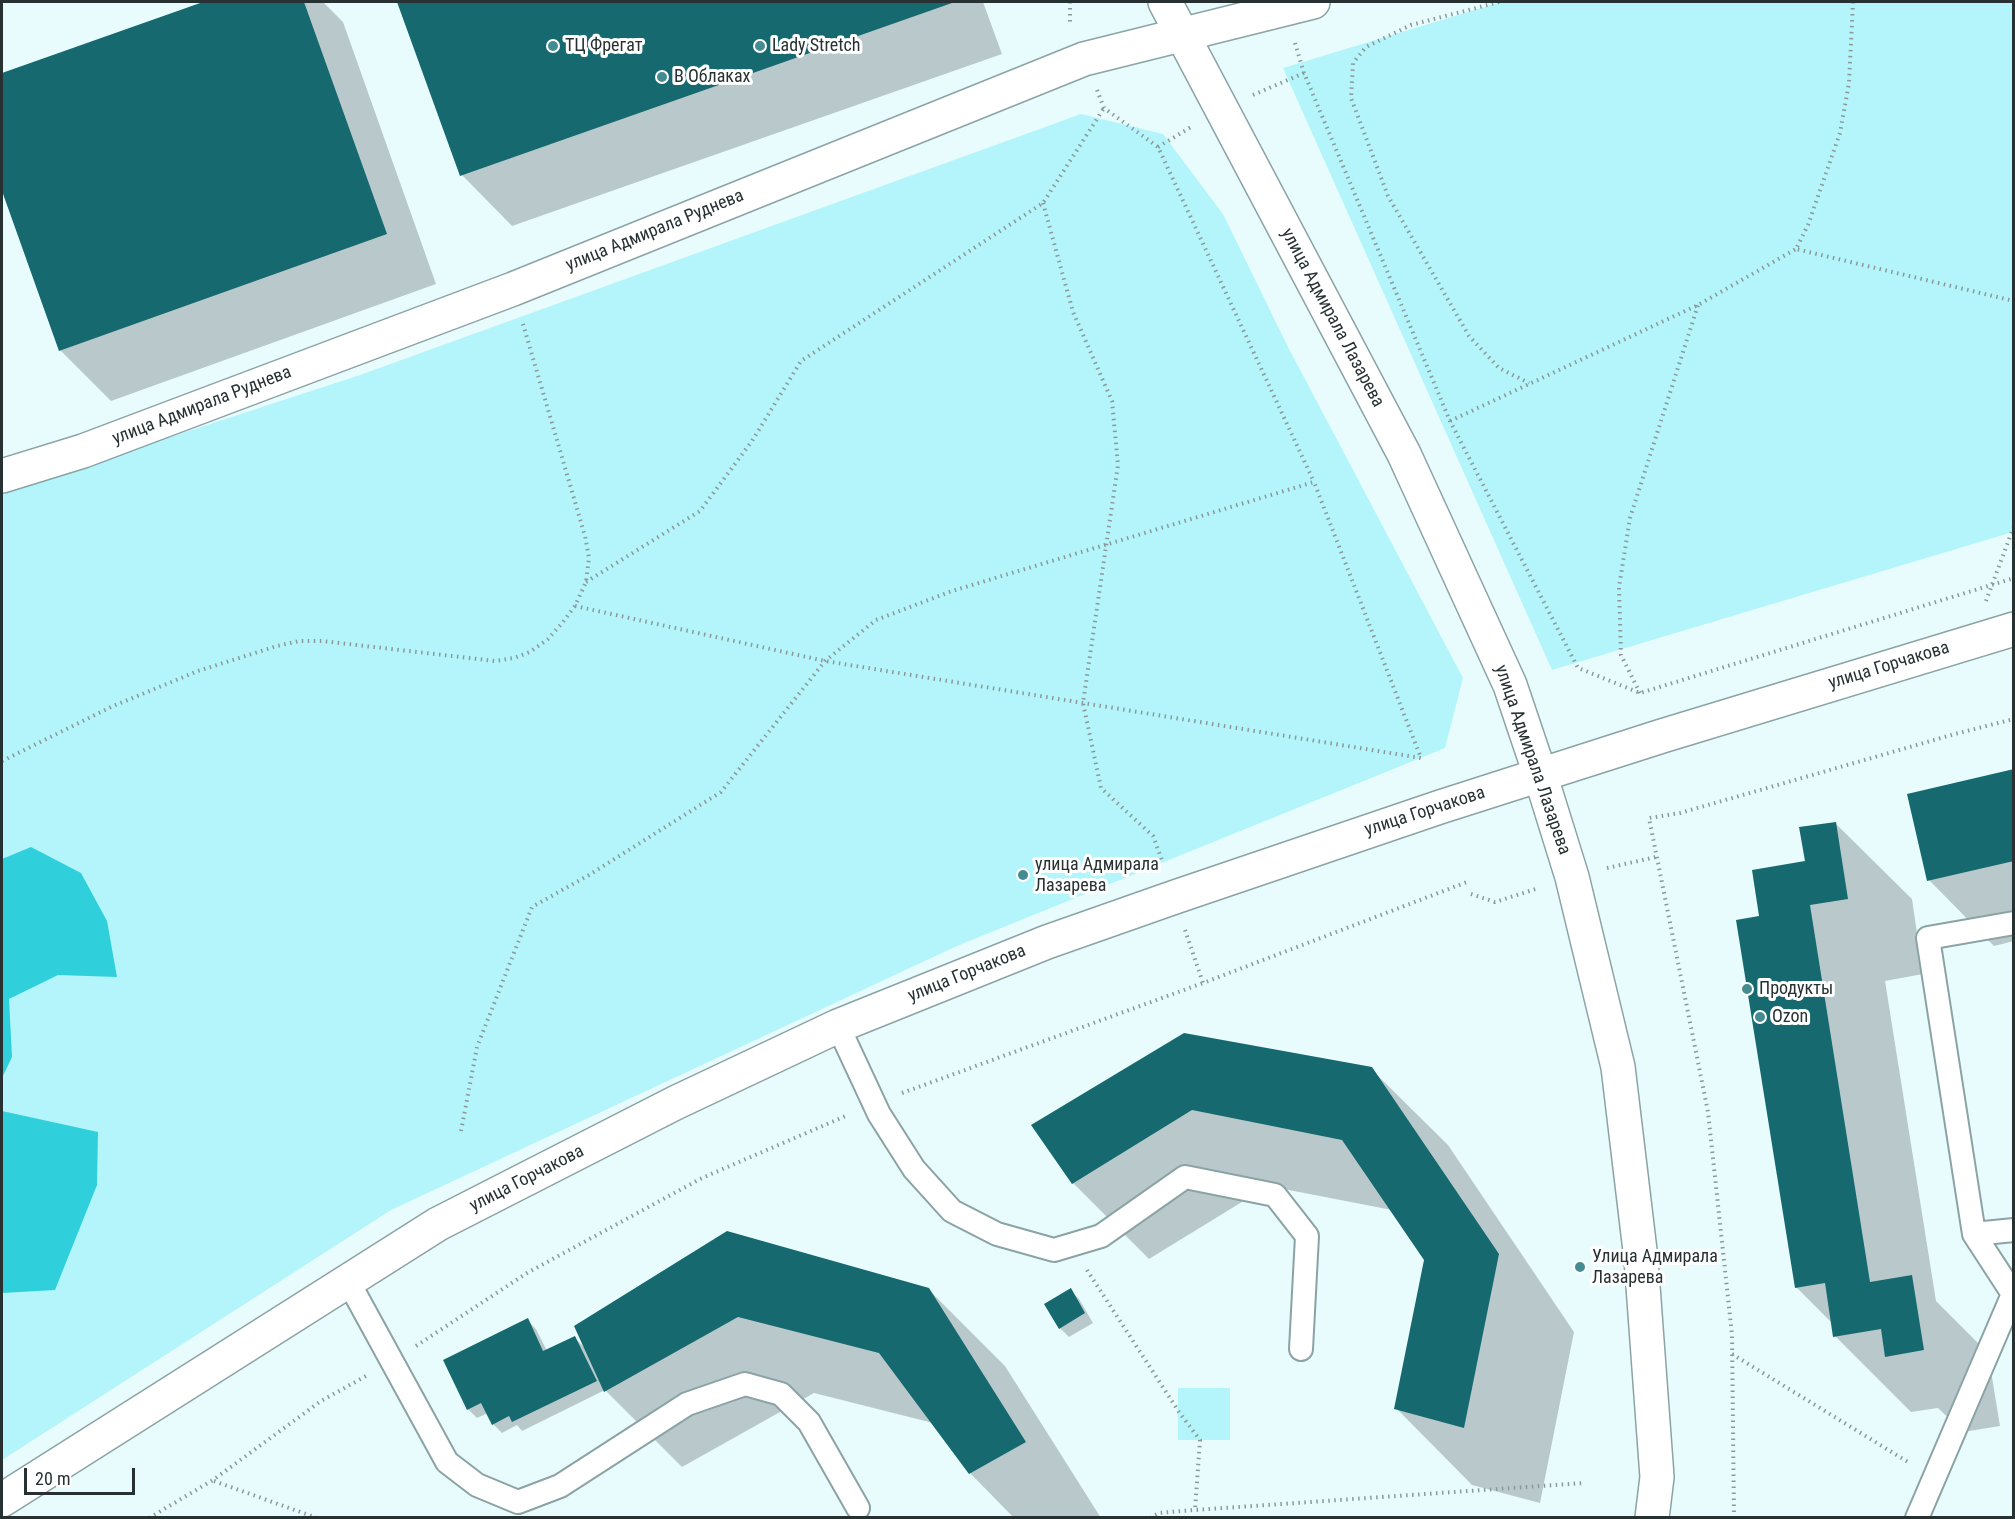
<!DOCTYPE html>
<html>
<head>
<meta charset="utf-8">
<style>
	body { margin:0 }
	#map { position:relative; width:2015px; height:1519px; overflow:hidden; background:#e8fcfe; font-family:"Roboto Condensed",sans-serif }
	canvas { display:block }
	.frame { position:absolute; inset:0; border:3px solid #273132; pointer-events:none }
	.scale { position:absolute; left:24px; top:1468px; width:111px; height:27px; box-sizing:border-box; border:3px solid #273132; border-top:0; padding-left:8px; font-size:18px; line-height:21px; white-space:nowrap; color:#273132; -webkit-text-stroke:4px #fff; paint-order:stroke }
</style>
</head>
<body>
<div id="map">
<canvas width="2015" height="1519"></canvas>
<div class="frame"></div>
<div class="scale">20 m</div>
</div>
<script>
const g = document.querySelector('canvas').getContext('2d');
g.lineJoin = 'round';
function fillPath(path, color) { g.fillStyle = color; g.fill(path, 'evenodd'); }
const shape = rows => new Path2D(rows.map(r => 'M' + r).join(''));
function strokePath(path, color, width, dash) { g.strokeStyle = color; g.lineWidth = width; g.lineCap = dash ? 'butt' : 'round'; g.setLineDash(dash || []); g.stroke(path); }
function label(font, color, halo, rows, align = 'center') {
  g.font = font + ' "Roboto Condensed",sans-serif'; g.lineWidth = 6; g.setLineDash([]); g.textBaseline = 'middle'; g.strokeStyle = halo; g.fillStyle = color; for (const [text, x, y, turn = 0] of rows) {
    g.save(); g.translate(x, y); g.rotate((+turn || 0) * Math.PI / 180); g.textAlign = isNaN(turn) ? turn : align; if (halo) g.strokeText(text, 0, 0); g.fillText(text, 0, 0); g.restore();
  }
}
fillPath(shape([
	[1501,2,2013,2,2013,532,1552,670,1283,68],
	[1081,114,1163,134,1223,214,1288,347,1463,678,1445,748,957,946,391,1210,2,1460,2,492,360,375],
	[1178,1388,1230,1388,1230,1440,1178,1440]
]), '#b4f5fb');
fillPath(shape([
	[31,847,81,873,107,921,117,977,58,975,9,999,12,1057,2,1078,2,859],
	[2,1111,98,1132,97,1185,55,1290,2,1293]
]), '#2fd0dc');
fillPath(shape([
	[207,2,323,2,343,22,436,284,111,401,60,350,2,186,2,75],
	[399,2,983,2,1002,54,512,226,462,175],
	[2014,770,2014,941,1994,946,1929,880],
	[1835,823,1912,899,1923,974,1885,981,1936,1301,1988,1353,2000,1426,1963,1432,1938,1408,1911,1412,1835,1336,1833,1324,1796,1287,1761,918],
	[1371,1069,1448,1145,1574,1332,1540,1503,1472,1485,1396,1408,1426,1259,1392,1210,1268,1186,1149,1259,1073,1183,1033,1126],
	[928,1289,1005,1366,1101,1518,1014,1518,970,1473,933,1423,814,1393,682,1467,605,1390,522,1431,517,1425,502,1433,493,1424,488,1413,477,1418,468,1409,527,1320,536,1329,547,1351,574,1337,585,1348,576,1327],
	[1070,1290,1079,1299,1093,1323,1069,1337,1060,1328]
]), '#0003');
fillPath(shape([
	[203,2,304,2,387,234,59,351,2,191,2,73],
	[397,2,952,2,952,3,460,176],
	[2014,769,2014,861,1927,881,1907,794],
	[1836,822,1848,899,1810,905,1870,1282,1912,1275,1924,1350,1885,1357,1881,1329,1833,1337,1825,1283,1795,1288,1736,920,1759,916,1752,870,1805,861,1799,827],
	[1184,1033,1372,1067,1499,1254,1464,1428,1394,1409,1424,1260,1342,1140,1192,1110,1072,1184,1031,1125],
	[727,1231,929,1288,1026,1442,969,1474,879,1353,738,1317,604,1392,574,1326],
	[1071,1288,1085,1313,1059,1329,1044,1304],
	[528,1318,543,1351,575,1336,597,1381,512,1422,509,1416,492,1425,481,1403,467,1410,443,1360]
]), '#15696f');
const lane = shape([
	[838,1026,879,1114,914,1169,952,1211,997,1234,1054,1250,1101,1236,1185,1177,1275,1195,1307,1236,1301,1349],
	[1974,1234,2014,1230],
	[348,1281,447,1462,477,1485,518,1502,560,1486,687,1404,745,1384,781,1394,809,1422,858,1508],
	[1917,1518,2013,1294,1974,1234,1928,938,2014,923]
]);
const street = shape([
	[2,476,83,451,513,289,1084,59,1313,2]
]);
const secondary = shape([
	[1165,2,1404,454,1510,685,1540,774,1572,877,1618,1067,1641,1259,1657,1477,1652,1518],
	[2,1500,438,1224,675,1103,838,1026,1047,942,1175,897,1440,807,1662,736,2014,629]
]);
strokePath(lane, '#8ba3a5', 26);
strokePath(street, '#8ba3a5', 36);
strokePath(secondary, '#8ba3a5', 36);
strokePath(shape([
	[1070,2,1070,25],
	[1499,2,1411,25,1366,47,1353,63,1351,98,1388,196,1469,336,1499,368,1529,383],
	[1853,2,1849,83,1840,133,1808,225,1796,249,2014,301],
	[1295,43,1304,73,1450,421,1578,668,1640,693,2014,578],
	[1097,90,1104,108,1158,147,1314,482],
	[1253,95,1304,73],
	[1158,147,1191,127],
	[1043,203,1073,312,1112,401,1118,465,1083,703,1101,788,1153,836,1163,863],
	[1450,421,1698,305,1796,249],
	[586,582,700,511,752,441,801,361,1043,203,1104,108],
	[1986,601,2014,526],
	[575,606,825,661,1421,758],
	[1640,693,1621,655,1619,587,1630,518,1698,305],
	[2,761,113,706,152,690,198,671,277,646,299,641,322,641,495,661,514,658,530,652,548,639,563,622,575,606,586,582,589,558,585,536,523,324],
	[1607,868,1656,857],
	[1471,894,1495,902,1539,888],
	[1185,930,1203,983,1467,882],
	[902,1093,1203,983],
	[461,1131,477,1047,532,907,589,875,721,792,825,661,876,620,952,591,1314,482,1421,758],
	[1087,1270,1179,1412,1200,1440,1195,1510],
	[416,1346,527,1273,702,1178,848,1115],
	[1732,1354,1908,1462],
	[214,1481,317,1518],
	[149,1518,213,1480,321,1401,366,1376],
	[1150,1518,1159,1513,1195,1510,1584,1483],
	[1734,1518,1732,1335,1708,1112,1649,818,1680,813,1955,734,2014,719]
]), '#8a999a', 4, [1.5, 4.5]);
strokePath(lane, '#fff', 22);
strokePath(street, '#fff', 33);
strokePath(secondary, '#fff', 33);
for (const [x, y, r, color] of [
	[553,46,6,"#458c92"],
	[760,46,6,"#458c92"],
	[662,77,6,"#458c92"],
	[1023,875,6,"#458c92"],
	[1747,989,6,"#458c92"],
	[1760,1017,6,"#458c92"],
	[1580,1267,6,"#458c92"]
]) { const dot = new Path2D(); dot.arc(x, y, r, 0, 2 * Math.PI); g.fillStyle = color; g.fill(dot); strokePath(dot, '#fff', 2); }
label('18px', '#273132', '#fff', [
	["ТЦ Фрегат",565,46],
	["Lady Stretch",772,46],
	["В Облаках",674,77],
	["улица Адмирала",1035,865],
	["Лазарева",1035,886],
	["Продукты",1759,989],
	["Ozon",1772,1017],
	["Улица Адмирала",1592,1257],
	["Лазарева",1592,1278]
], 'left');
label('18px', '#273132', '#fff', [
	["улица Адмирала Руднева",655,231,-22],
	["улица Адмирала Лазарева",1332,318,62],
	["улица Адмирала Руднева",202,406,-21],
	["улица Горчакова",1889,666,-17],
	["улица Адмирала Лазарева",1532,760,71],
	["улица Горчакова",1425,812,-18],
	["улица Горчакова",967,974,-22],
	["улица Горчакова",527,1179,-27]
]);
</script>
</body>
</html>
